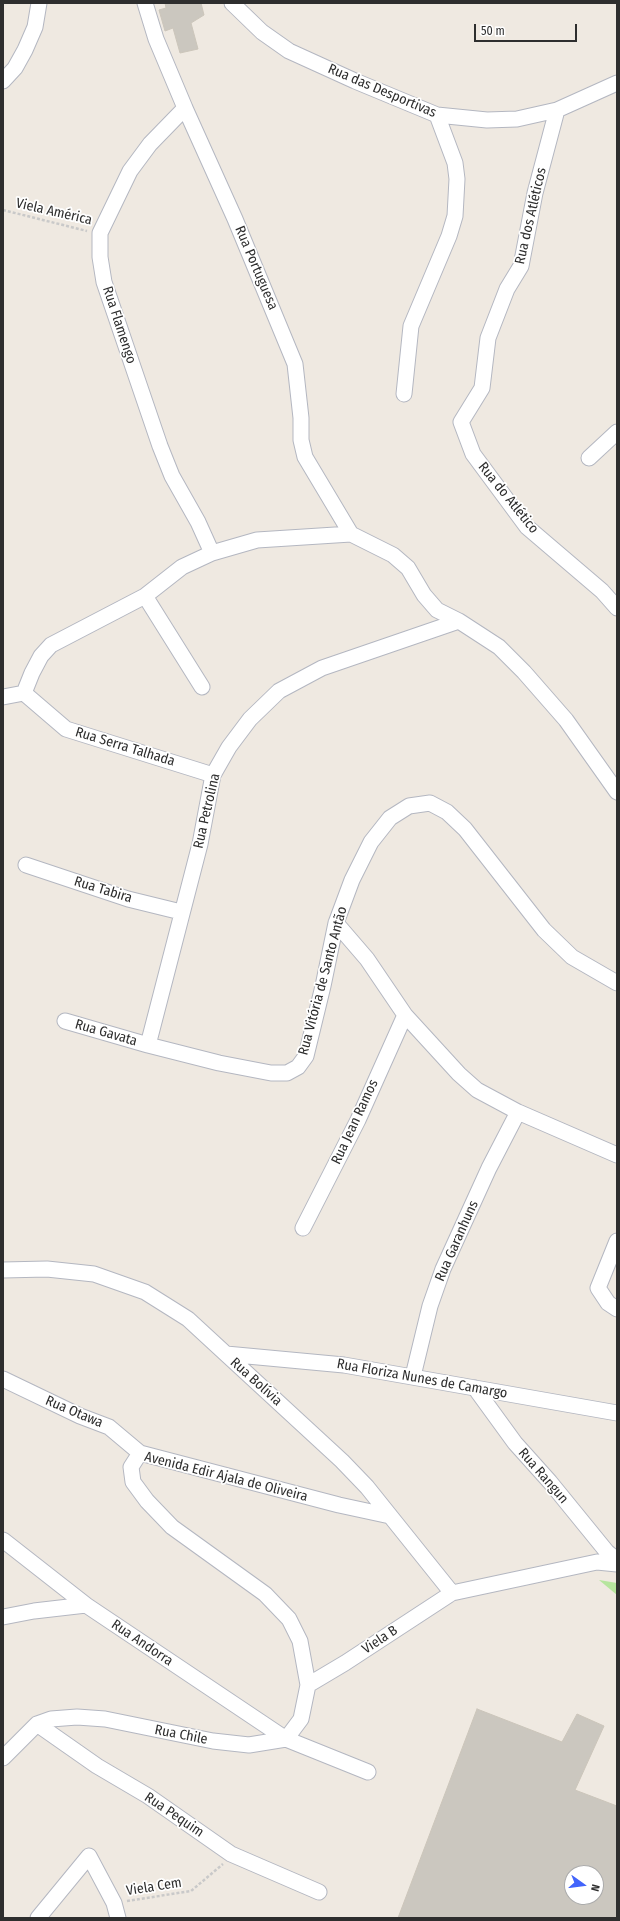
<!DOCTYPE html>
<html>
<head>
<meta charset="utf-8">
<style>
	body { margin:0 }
	#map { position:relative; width:620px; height:1921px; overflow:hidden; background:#efe9e1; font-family:"Fira Sans Condensed",sans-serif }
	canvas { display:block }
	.frame { position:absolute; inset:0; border:4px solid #2e2e2e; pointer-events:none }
	.north { position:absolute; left:564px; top:1865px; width:40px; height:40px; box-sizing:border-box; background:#fff; border:1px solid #ababab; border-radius:50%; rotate:104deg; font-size:11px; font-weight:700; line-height:16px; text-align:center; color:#2e2e2e }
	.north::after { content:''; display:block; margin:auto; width:14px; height:18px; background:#4264fb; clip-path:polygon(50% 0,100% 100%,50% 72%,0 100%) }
	.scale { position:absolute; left:474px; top:24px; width:103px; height:18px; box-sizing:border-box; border:2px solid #2e2e2e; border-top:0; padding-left:5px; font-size:12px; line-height:14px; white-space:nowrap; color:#2e2e2e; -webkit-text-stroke:3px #fff; paint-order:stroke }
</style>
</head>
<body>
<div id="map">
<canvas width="620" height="1921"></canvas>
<div class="frame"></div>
<div class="north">N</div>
<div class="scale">50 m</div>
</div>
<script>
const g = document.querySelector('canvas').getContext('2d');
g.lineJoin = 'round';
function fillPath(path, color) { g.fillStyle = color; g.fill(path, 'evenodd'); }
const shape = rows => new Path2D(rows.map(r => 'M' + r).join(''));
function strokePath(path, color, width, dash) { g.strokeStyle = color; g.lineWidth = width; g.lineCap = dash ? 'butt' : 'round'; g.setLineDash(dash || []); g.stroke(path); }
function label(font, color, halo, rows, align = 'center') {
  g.font = font + ' "Fira Sans Condensed",sans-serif'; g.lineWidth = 3.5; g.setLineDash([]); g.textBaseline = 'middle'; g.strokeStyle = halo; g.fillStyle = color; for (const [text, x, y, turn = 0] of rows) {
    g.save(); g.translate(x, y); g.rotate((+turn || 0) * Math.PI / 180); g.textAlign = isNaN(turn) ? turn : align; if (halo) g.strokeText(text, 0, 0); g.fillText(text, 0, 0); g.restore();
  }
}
fillPath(shape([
	[599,1580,617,1583,617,1595]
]), '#b6e59e');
const building = shape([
	[165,3,201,3,204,15,191,23,198,49,180,53,173,28,165,31,159,10,166,8,165,3],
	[477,1709,562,1742,577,1714,604,1726,575,1790,617,1806,617,1918,398,1918,477,1709],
	[572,1873,596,1873,596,1897,572,1897,572,1873]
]);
fillPath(building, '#cbc7bf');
strokePath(building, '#cbc5ba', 1);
const minor = shape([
	[145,3,156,39,185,108,235,219,295,364,301,418,301,440,305,457,351,534],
	[232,3,262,32,289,51,355,81,437,115,487,120,517,119,557,110,617,83],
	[3,81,15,68,25,50,35,27,39,3],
	[185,108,150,144,130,171,100,233,100,257,104,282,117,320,160,446,172,476,198,522,212,553],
	[557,110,535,193,521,266,507,289,488,338,482,388,461,422,473,454,527,527,602,591,617,608],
	[404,394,411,326,449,236,455,216,457,179,455,163,437,115],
	[589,458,617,432],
	[145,596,202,687],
	[24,693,32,673,41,656,51,645,145,596,182,567,212,553,257,540,351,534,393,555,408,568,424,595,437,610,459,621,499,647,524,672,566,720,617,792],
	[24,693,66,729,213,775],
	[3,697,24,693],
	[26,865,128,899,181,912],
	[336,923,367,959,405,1015,459,1074,477,1090,518,1112,617,1155],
	[65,1021,148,1045,219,1063,271,1073,287,1073,298,1067,306,1056,323,986,336,923,352,880,371,842,390,818,409,806,430,803,447,812,465,829,544,930,572,957,617,983],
	[148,1045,200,844,213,775,229,747,250,719,279,691,322,668,459,621],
	[303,1228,358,1120,405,1015],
	[617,1241,598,1288,608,1303,617,1309],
	[3,1270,47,1269,94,1274,145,1292,188,1319,342,1461,367,1487,452,1593],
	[226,1354,344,1365,617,1413],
	[413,1376,430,1306,443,1269,489,1168,518,1112],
	[3,1379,80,1416,109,1427,140,1453,339,1505,390,1516],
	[475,1388,515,1443,550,1482,607,1552,617,1560],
	[140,1453,131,1467,133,1482,147,1501,172,1527,265,1594,289,1619,300,1641,308,1685,301,1719,286,1739],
	[3,1540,86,1605,286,1739,368,1772],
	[3,1617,34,1611,86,1605],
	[308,1685,345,1663,452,1593,597,1562,617,1564],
	[37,1724,97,1766,148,1796,231,1854,319,1892],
	[3,1758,37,1724,51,1719,77,1717,105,1719,213,1741,249,1745,286,1739],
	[38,1918,89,1856,114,1903,118,1918]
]);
strokePath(minor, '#b4b7c1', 17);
strokePath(shape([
	[3,210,87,231],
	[127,1901,191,1891,223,1864]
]), '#c9c9c9', 2.5, [3, 2]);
strokePath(minor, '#fff', 15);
label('14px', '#2e2e2e', '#fff', [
	["Rua das Desportivas",382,91,23],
	["Viela América",54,212,13],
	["Rua dos Atléticos",531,216,-77],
	["Rua Portuguesa",256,268,67],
	["Rua Flamengo",119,325,72],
	["Rua do Atlético",508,498,51],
	["Rua Serra Talhada",125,747,17],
	["Rua Petrolina",207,811,-77],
	["Rua Tabira",103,890,17],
	["Rua Vitória de Santo Antão",323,981,-75],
	["Rua Gavata",106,1033,16],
	["Rua Jean Ramos",355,1122,-65],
	["Rua Garanhuns",457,1241,-66],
	["Rua Floriza Nunes de Camargo",422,1379,10],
	["Rua Bolívia",256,1382,42],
	["Rua Otawa",74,1412,23],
	["Rua Rangun",543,1476,49],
	["Avenida Edir Ajala de Oliveira",226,1477,14],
	["Viela B",380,1640,-33],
	["Rua Andorra",142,1643,34],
	["Rua Chile",181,1735,11],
	["Rua Pequim",174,1815,34],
	["Viela Cem",154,1887,-9]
]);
</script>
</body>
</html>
